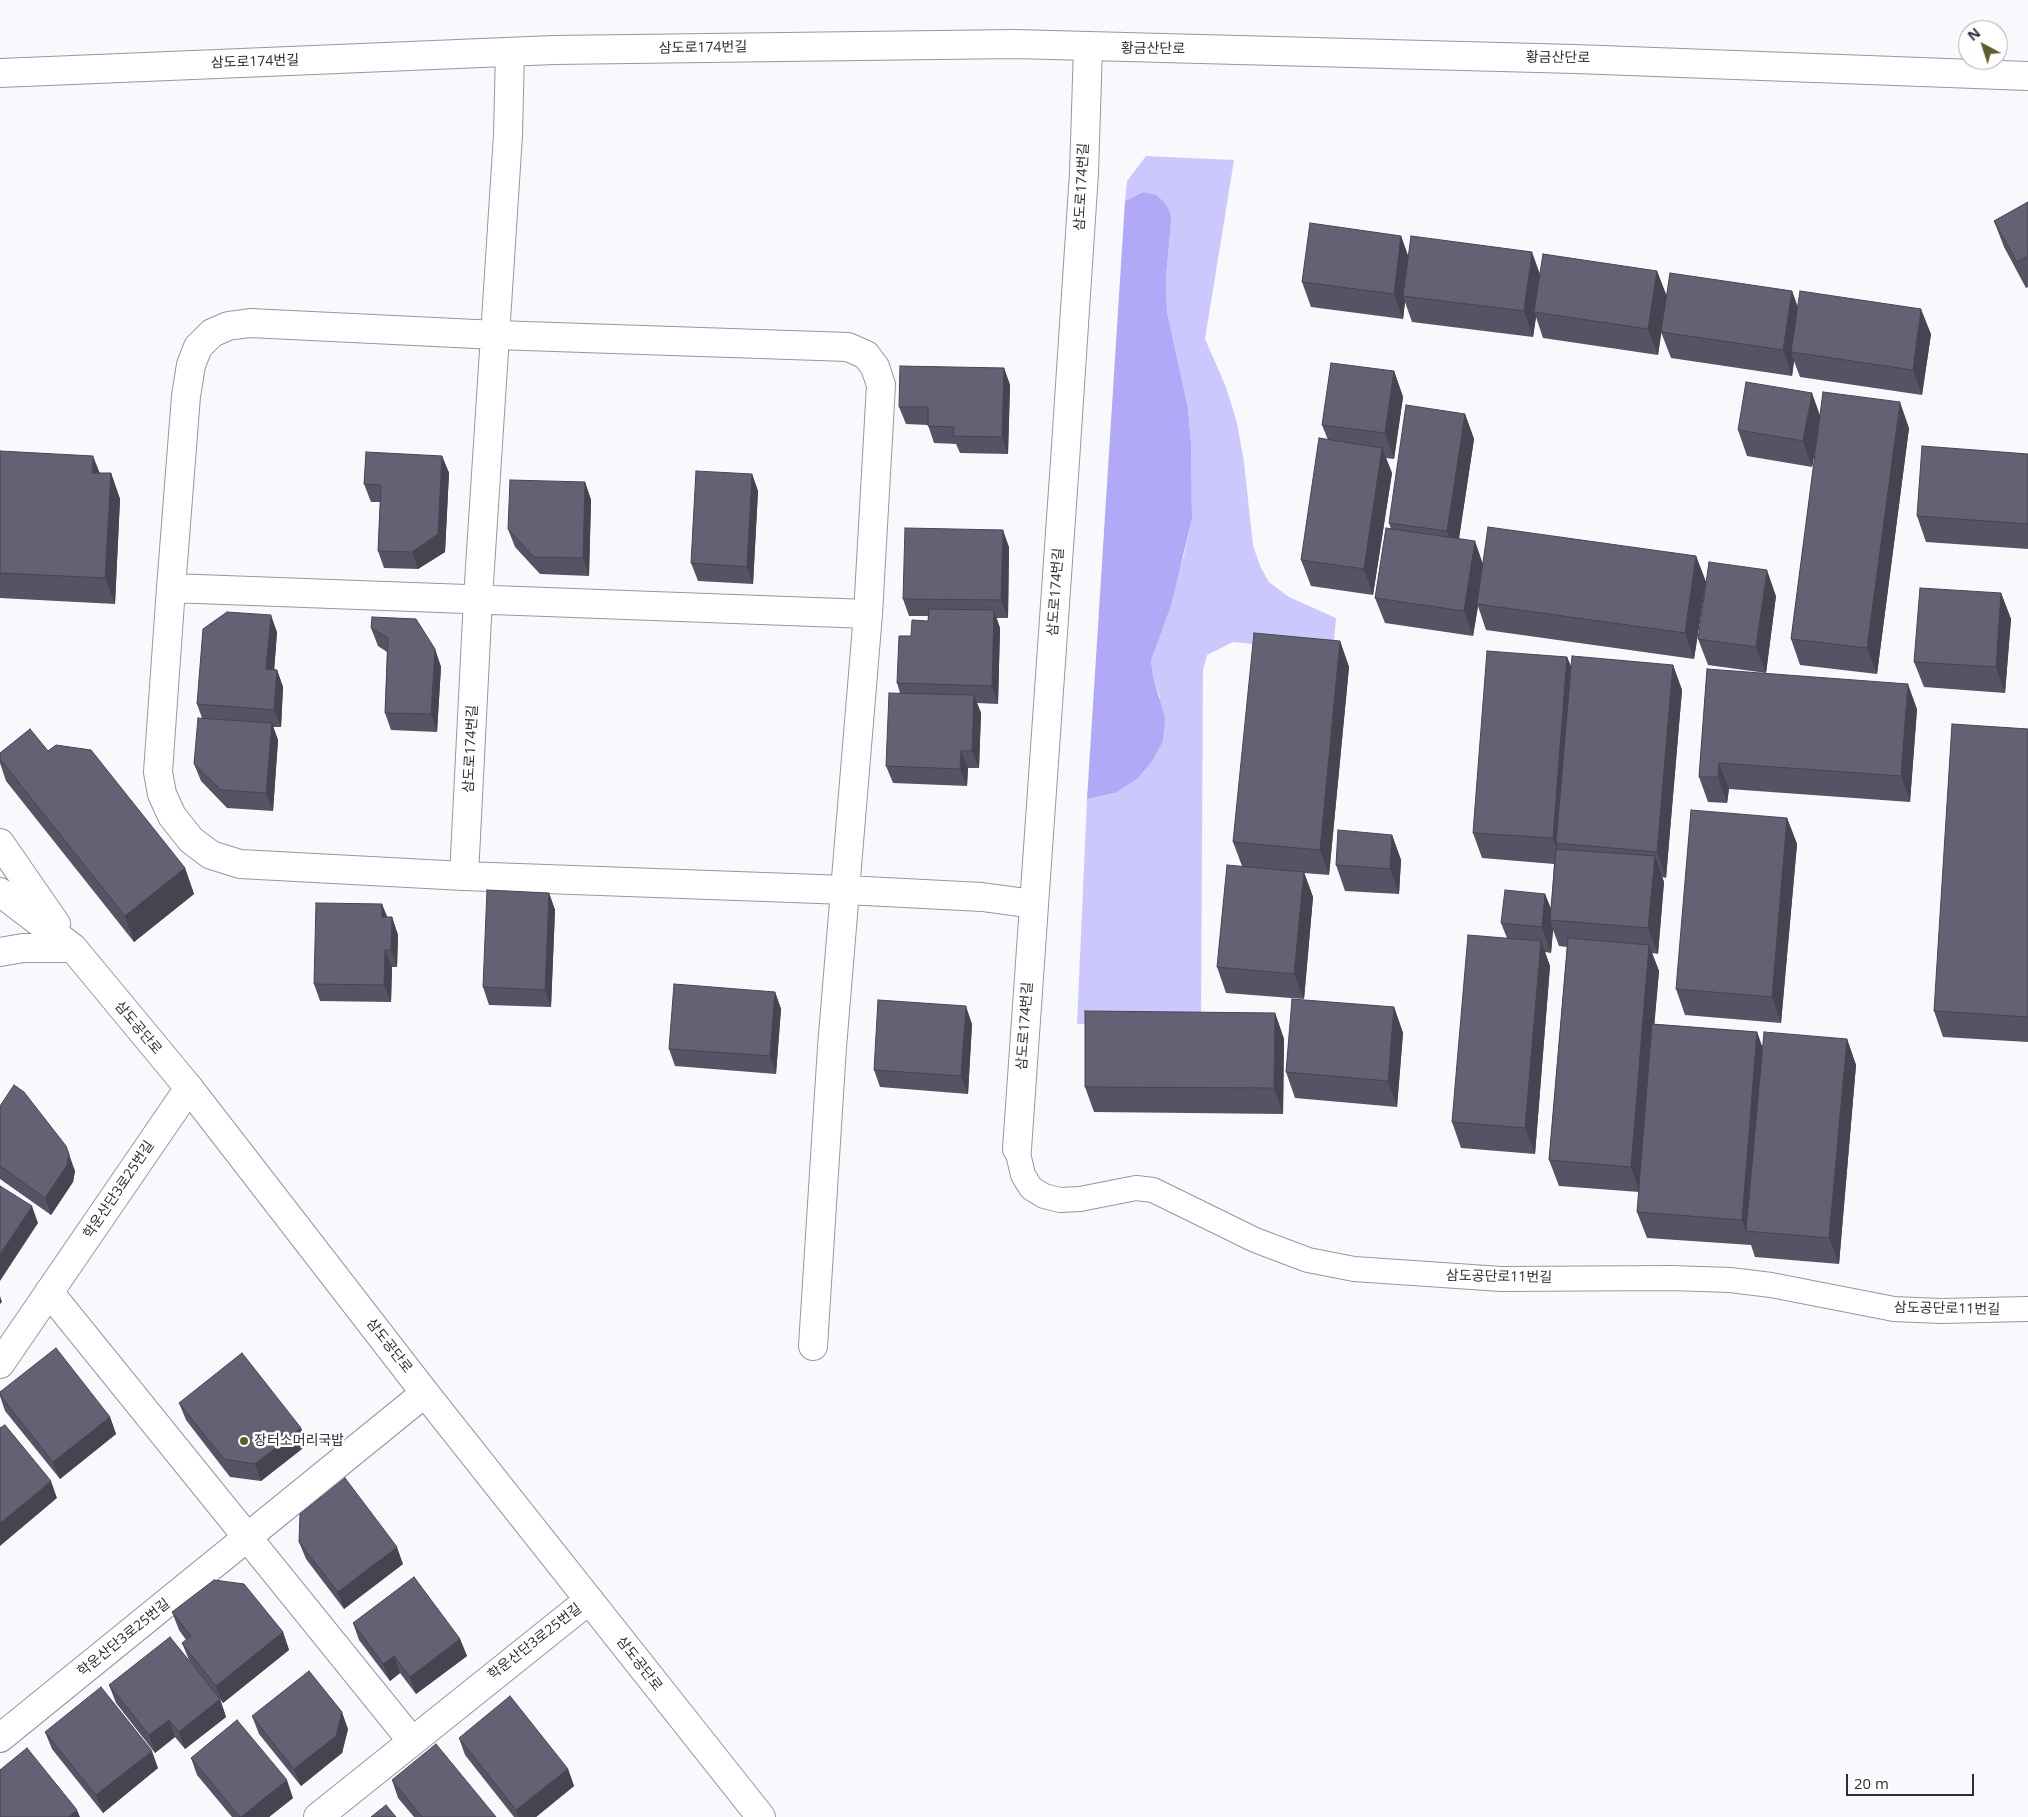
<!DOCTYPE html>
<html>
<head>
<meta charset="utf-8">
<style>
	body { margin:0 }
	#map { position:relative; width:2028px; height:1817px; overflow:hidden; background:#f9f9fd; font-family:"Open Sans",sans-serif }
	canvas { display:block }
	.north { position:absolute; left:1958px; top:20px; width:50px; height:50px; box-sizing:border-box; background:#fff; border:1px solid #ababae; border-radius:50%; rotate:320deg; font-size:14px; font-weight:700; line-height:20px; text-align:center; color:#2c2c34 }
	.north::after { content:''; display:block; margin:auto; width:18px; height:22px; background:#5f5e2b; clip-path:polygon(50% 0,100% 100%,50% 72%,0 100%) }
	.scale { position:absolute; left:1846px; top:1774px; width:128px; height:22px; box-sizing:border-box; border:2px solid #2c2c34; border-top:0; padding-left:6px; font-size:15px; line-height:18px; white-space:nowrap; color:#2c2c34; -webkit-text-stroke:4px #fff; paint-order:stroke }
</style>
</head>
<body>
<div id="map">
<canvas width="2028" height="1817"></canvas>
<div class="north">N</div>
<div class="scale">20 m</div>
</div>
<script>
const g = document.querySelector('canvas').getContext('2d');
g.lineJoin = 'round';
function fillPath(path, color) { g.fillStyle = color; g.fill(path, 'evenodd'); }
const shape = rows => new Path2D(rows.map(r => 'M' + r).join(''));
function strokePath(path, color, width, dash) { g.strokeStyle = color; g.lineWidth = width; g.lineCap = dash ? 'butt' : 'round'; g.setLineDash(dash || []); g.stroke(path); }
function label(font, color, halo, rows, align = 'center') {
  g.font = font + ' "Open Sans","Noto Sans KR",sans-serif'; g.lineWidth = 5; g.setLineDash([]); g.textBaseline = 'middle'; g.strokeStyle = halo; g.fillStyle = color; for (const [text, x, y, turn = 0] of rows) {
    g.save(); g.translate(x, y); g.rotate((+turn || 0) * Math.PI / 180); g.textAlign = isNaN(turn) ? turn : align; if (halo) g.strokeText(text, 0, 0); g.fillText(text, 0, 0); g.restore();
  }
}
fillPath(shape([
	[1146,156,1234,160,1205,339,1226,387,1237,423,1244,462,1253,546,1261,568,1269,582,1289,597,1336,618,1333,652,1233,642,1207,655,1203,670,1201,1021,1077,1024,1087,799,1115,793,1160,697,1153,676,1151,660,1184,555,1192,519,1191,443,1188,408,1167,312,1166,278,1171,222,1143,192,1125,201,1127,181]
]), '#ccc8fe');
fillPath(shape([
	[1143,192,1156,195,1165,203,1170,213,1171,222,1166,278,1167,312,1188,408,1191,443,1192,519,1171,605,1151,660,1153,676,1165,718,1163,741,1152,761,1137,779,1115,793,1087,799,1125,201]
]), '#b1a9f7');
const service = shape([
	[1017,1149,1023,1175,1031,1188,1044,1196,1060,1200,1080,1199,1136,1188,1153,1190,1255,1240,1308,1260,1354,1269,1501,1279,1671,1278,1730,1280,1771,1285,1894,1309,1941,1311,2028,1309]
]);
const minor = shape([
	[510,52,508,135,478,598,464,876,846,890,982,897,1034,904],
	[250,323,496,335,848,347,866,355,875,367,881,385,868,614,171,588,186,396,191,365,198,347,212,333,228,326,250,323],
	[171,588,158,772,162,794,172,816,191,840,211,855,240,864,464,876],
	[1017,1149,1065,461,1084,173,1088,48],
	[49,1292,412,1741],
	[813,1346,832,1047,868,614],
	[0,1364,189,1088],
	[0,1738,425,1393],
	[318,1817,589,1600]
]);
const tertiary = shape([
	[0,73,554,50,1014,44,1575,59,2028,76],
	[0,843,56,924],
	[0,892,73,948,189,1088,425,1393,761,1817],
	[0,952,23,948,73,948]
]);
strokePath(service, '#9695a9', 26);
strokePath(minor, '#9695a9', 30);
strokePath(tertiary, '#9695a9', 30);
strokePath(service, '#fff', 24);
strokePath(minor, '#fff', 28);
strokePath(tertiary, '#fff', 28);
fillPath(shape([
	[2028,202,2028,287,2026,288,2004,247,1994,221],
	[1401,236,1408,256,1540,274,1657,271,1667,297,1792,291,1798,307,1931,334,1922,395,1800,377,1794,361,1792,376,1671,358,1661,332,1658,355,1543,338,1536,317,1533,337,1412,322,1405,302,1403,319,1311,307,1302,282],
	[1004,368,1010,385,1008,454,960,453,956,444,934,443,928,425,906,424,899,407],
	[1394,371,1403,397,1394,459,1386,458,1392,473,1373,595,1311,586,1301,560,1328,440,1322,425],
	[1465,414,1474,439,1459,539,1483,564,1696,556,1706,582,1694,659,1486,630,1478,606,1473,636,1385,623,1375,598,1391,529,1389,523],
	[1820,416,1909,428,1877,674,1800,665,1791,639,1816,447,1812,467,1747,456,1738,430],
	[0,451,100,473,111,473,120,499,115,604,0,598],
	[2028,454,2028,549,1926,542,1917,516],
	[442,456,449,473,445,552,418,569,384,568,378,551,380,502,371,502,364,484],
	[752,474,758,491,753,584,698,581,691,563],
	[585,482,591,500,589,576,540,574,515,547,508,529],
	[1009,547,1008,618,996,618,1000,628,998,704,977,703,981,713,979,768,968,768,967,786,893,783,886,766,900,693,897,683,911,636,928,621,928,616,909,616,903,599],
	[2001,593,2011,619,2005,693,1924,687,1914,662],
	[1776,596,1766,673,1708,665,1698,639],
	[371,628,435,649,441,667,437,732,391,730,385,713,387,652,378,646],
	[277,632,274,669,277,670,283,687,281,727,273,727,278,740,273,811,227,808,201,781,194,764,202,718,197,704],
	[1340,641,1349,667,1329,875,1304,873,1313,897,1304,999,1226,993,1217,967,1242,866,1233,842],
	[1567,657,1571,666,1673,665,1682,690,1666,878,1662,877,1664,882,1658,954,1652,953,1659,971,1654,1024,1757,1032,1762,1047,1847,1039,1856,1065,1839,1264,1755,1257,1751,1245,1647,1238,1637,1212,1639,1192,1559,1186,1549,1160,1567,947,1559,946,1553,930,1551,953,1545,952,1550,966,1535,1154,1461,1148,1452,1122,1507,938,1501,923,1545,894,1551,909,1554,864,1482,858,1473,833],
	[1707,669,1917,709,1910,802,1729,789,1727,803,1708,802,1699,777],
	[2028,729,2028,1042,1943,1037,1934,1011],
	[48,751,185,868,194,894,134,942,6,781,0,763,0,753],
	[1787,818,1797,844,1781,1023,1685,1015,1676,989],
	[1392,835,1401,860,1399,894,1345,891,1336,865],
	[549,893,555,910,551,1007,489,1005,483,987],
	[387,917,392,917,398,935,397,967,392,967,391,1002,320,1001,314,984],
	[775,992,781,1009,776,1074,675,1066,669,1049],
	[1394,1007,1403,1033,1397,1107,1295,1098,1286,1072],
	[1275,1013,1284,1039,1283,1114,1094,1112,1085,1087],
	[972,1024,968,1094,880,1087,874,1070],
	[0,1106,75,1171,73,1182,51,1215,0,1179],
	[0,1392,110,1417,116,1434,60,1479,5,1411,0,1396],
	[179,1403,301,1428,307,1445,261,1481,230,1477,186,1420],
	[299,1542,403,1564,344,1609,306,1559],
	[172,1612,283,1632,289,1650,223,1703,220,1699,226,1717,185,1749,175,1737,155,1753,116,1703,109,1685,218,1698,189,1660,182,1643,186,1640,179,1630],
	[353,1623,460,1639,467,1656,416,1694,400,1673,390,1681,359,1640],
	[252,1716,348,1729,342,1753,301,1786,259,1734],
	[45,1732,158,1768,103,1813,52,1749],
	[459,1738,568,1769,574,1786,536,1817,514,1817,465,1755],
	[191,1758,293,1798,269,1817,232,1817,197,1775],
	[392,1780,496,1817,414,1817,398,1798]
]), '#555464');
fillPath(shape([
	[1401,236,1410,261,1403,296,1405,302,1403,319,1394,294],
	[1532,252,1541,277,1534,312,1536,317,1533,337,1524,311],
	[1657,271,1667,297,1658,355,1648,329],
	[1792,291,1801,317,1791,352,1794,361,1792,376,1783,350],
	[1921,309,1931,334,1922,395,1913,370],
	[1004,368,1010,385,1008,454,1002,437],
	[1394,371,1403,397,1394,459,1385,433],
	[1812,393,1821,418,1812,467,1803,441],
	[1900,402,1909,428,1877,674,1867,648],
	[1465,414,1474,439,1456,557,1447,531],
	[1382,448,1392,473,1373,595,1364,569],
	[93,456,103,481,92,473],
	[442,456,449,473,445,552,418,569,412,552],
	[111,473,120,499,115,604,105,578],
	[752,474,758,491,753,584,747,567],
	[585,482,591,500,589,576,583,558],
	[1003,530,1009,547,1008,618,1001,600],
	[1475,541,1484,567,1477,604,1478,606,1473,636,1464,611],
	[1696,556,1706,582,1694,659,1685,633],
	[1767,570,1776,596,1766,673,1756,647],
	[2001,593,2011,619,2005,693,1996,667],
	[994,610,1000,628,998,704,992,686],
	[271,615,277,632,273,687,266,669],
	[1340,641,1349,667,1329,875,1320,850],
	[435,649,441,667,437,732,431,714],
	[1567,657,1577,682,1556,843,1562,861,1562,864,1553,838],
	[1673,665,1682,690,1666,878,1657,852],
	[277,670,283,687,281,727,274,710],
	[1908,684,1917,709,1910,802,1901,776],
	[974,695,981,713,979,768,972,751],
	[272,723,278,740,273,811,266,793],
	[961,751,968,768,967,786,960,769],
	[1719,763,1729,789,1727,803,1718,777],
	[1787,818,1797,844,1781,1023,1772,997],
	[1392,835,1401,860,1399,894,1390,869],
	[1655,856,1664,882,1658,954,1648,928],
	[185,868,194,894,134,942,125,916],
	[1304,872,1313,897,1304,999,1294,974],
	[549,893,555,910,551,1007,545,990],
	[1545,894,1555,919,1550,920,1553,930,1551,953,1542,927],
	[382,904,389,921,382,917],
	[392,917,398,935,397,967,391,950],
	[1541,941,1550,966,1535,1154,1525,1128],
	[1649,945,1659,971,1640,1193,1631,1167],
	[385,950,392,967,391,1002,384,985],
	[775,992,781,1009,776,1074,770,1056],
	[966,1006,972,1024,968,1094,961,1076],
	[1394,1007,1403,1033,1397,1107,1388,1081],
	[1275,1013,1284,1039,1283,1114,1274,1088],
	[1757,1032,1766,1057,1746,1231,1742,1220],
	[1847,1039,1856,1065,1839,1264,1829,1238],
	[69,1154,75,1171,73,1182,51,1215,45,1198],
	[32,1206,38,1223,0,1281,0,1254],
	[0,1296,2,1302,0,1304],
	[110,1417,116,1434,60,1479,53,1462],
	[301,1428,307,1445,261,1481,255,1464],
	[51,1481,57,1498,0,1546,0,1523],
	[397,1547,403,1564,344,1609,338,1592],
	[283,1632,289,1650,223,1703,216,1686],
	[460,1639,467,1656,416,1694,410,1677],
	[394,1656,400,1673,390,1681,383,1664],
	[220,1699,226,1717,185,1749,179,1732],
	[342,1712,348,1729,342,1753,301,1786,294,1769],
	[169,1720,175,1737,155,1753,149,1735],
	[152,1751,158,1768,103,1813,96,1795],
	[568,1769,574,1786,536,1817,519,1817,516,1810],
	[287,1780,293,1798,269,1817,241,1817],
	[77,1810,80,1817,68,1817]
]), '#454551');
const building = shape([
	[2028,202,2028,256,2017,262,1994,221,2028,202],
	[1310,223,1401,236,1394,294,1302,282,1310,223],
	[1411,236,1532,252,1524,311,1403,296,1411,236],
	[1543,254,1657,271,1648,329,1534,312,1543,254],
	[1670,273,1792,291,1783,350,1661,332,1670,273],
	[1800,291,1921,309,1913,370,1791,352,1800,291],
	[1331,363,1394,371,1385,433,1322,425,1331,363],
	[900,366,1004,368,1002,437,953,436,954,427,928,426,928,407,899,407,900,366],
	[1746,382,1812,393,1803,441,1738,430,1746,382],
	[1823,392,1900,402,1867,648,1791,639,1823,392],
	[1406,405,1465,414,1447,531,1389,523,1406,405],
	[1319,438,1382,448,1364,569,1301,560,1319,438],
	[1922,446,2028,454,2028,524,1917,516,1922,446],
	[0,451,93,456,92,473,111,473,105,578,0,573,0,451],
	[366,452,442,456,438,534,412,552,378,551,381,485,364,484,366,452],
	[696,471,752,474,747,567,691,563,696,471],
	[510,480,585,482,583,558,534,557,508,529,510,480],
	[1488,527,1696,556,1685,633,1477,604,1488,527],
	[905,528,1003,530,1001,600,903,599,905,528],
	[1386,528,1475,541,1464,611,1375,598,1386,528],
	[1709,562,1767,570,1756,647,1698,639,1709,562],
	[1920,588,2001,593,1996,667,1914,662,1920,588],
	[929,609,994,610,992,686,897,683,899,636,911,636,912,620,928,621,929,609],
	[227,612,271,615,266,669,277,670,274,710,197,704,203,629,227,612],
	[372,617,416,619,435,649,431,714,385,713,388,638,371,628,372,617],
	[1254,633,1340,641,1320,850,1233,842,1254,633],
	[1487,651,1567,657,1553,838,1473,833,1487,651],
	[1572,656,1673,665,1657,852,1556,843,1572,656],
	[1707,669,1908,684,1901,776,1719,763,1718,777,1699,777,1707,669],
	[889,693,974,695,972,751,961,751,960,769,886,766,889,693],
	[198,718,272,723,266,793,221,790,194,764,198,718],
	[1952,724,2028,729,2028,1017,1934,1011,1952,724],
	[30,729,48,751,56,745,91,750,185,868,125,916,0,759,0,753,30,729],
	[1691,810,1787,818,1772,997,1676,989,1691,810],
	[1338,830,1392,835,1390,869,1336,865,1338,830],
	[1556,849,1655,856,1648,928,1550,920,1556,849],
	[1227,865,1304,872,1294,974,1217,967,1227,865],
	[487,890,549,893,545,990,483,987,487,890],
	[1505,890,1545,894,1542,927,1501,923,1505,890],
	[316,903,382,904,382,917,392,917,391,950,385,950,384,985,314,984,316,903],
	[1468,935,1541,941,1525,1128,1452,1122,1468,935],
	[1568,938,1649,945,1631,1167,1549,1160,1568,938],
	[674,984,775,992,770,1056,669,1049,674,984],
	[1292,999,1394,1007,1388,1081,1286,1072,1292,999],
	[878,1000,966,1006,961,1076,874,1070,878,1000],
	[1085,1011,1275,1013,1274,1088,1085,1087,1085,1011],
	[1652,1024,1757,1032,1742,1220,1637,1212,1652,1024],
	[1764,1032,1847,1039,1829,1238,1746,1231,1764,1032],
	[14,1085,24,1092,66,1146,69,1154,67,1165,45,1198,0,1166,0,1106,14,1085],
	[0,1186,32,1206,0,1254,0,1186],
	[56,1348,110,1417,53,1462,0,1395,0,1392,56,1348],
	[242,1353,301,1428,255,1464,224,1459,179,1403,242,1353],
	[5,1425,51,1481,0,1523,0,1428,5,1425],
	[345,1478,397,1547,338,1592,299,1542,300,1514,345,1478],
	[414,1577,460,1639,410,1677,394,1656,383,1664,353,1623,414,1577],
	[214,1580,244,1584,283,1632,216,1686,182,1643,191,1636,172,1612,214,1580],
	[170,1637,220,1699,179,1732,169,1720,149,1735,109,1685,170,1637],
	[309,1671,342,1712,336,1736,294,1769,252,1716,309,1671],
	[101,1687,152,1751,96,1795,45,1732,101,1687],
	[510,1696,568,1769,516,1810,459,1738,510,1696],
	[237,1720,287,1780,241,1817,240,1817,191,1758,237,1720],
	[436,1744,496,1817,422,1817,392,1780,436,1744],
	[27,1748,77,1810,68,1817,0,1817,0,1770,27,1748],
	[386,1805,396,1817,371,1817,386,1805]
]);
fillPath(building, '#636274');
strokePath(building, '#454551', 1);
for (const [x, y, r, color] of [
	[244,1441,5,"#5f5e2b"]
]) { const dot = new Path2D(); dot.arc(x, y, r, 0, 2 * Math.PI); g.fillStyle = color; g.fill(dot); strokePath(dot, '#fff', 2); }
label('14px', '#2c2c34', '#fff', [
	["삼도로174번길",703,48,-1],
	["황금산단로",1153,49,1],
	["황금산단로",1558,58,1],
	["삼도로174번길",255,62,-2],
	["삼도로174번길",1082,187,-87],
	["삼도로174번길",1056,592,-86],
	["삼도로174번길",471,749,-87],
	["삼도로174번길",1025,1026,-86],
	["삼도공단로",138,1028,50],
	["학운산단3로25번길",119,1190,-56],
	["삼도공단로11번길",1499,1277,1],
	["삼도공단로11번길",1947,1309,1],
	["삼도공단로",389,1346,52],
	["학운산단3로25번길",124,1638,-39],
	["학운산단3로25번길",535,1642,-38],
	["삼도공단로",639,1664,52]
]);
label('14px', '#2c2c34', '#fff', [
	["장터소머리국밥",254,1441]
], 'left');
</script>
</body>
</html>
